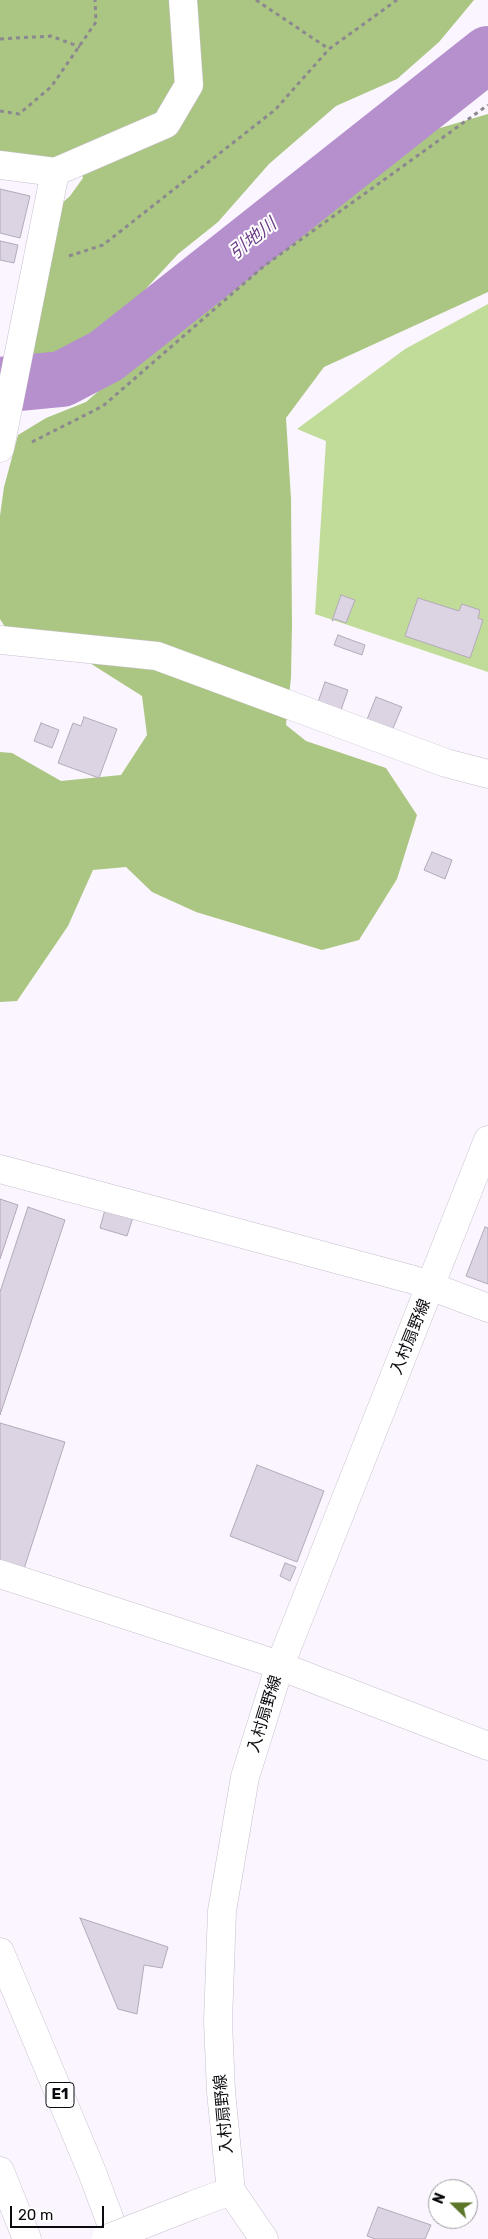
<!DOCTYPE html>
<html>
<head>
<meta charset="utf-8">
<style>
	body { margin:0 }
	#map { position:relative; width:488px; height:2239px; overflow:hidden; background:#faf5fe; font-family:Rubik,sans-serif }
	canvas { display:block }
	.north { position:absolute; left:428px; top:2179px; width:50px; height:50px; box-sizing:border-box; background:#fff; border:1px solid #9e9d9f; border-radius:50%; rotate:292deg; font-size:14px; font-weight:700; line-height:20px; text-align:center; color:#0d0a0f }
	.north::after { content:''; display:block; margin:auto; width:18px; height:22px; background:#5c7629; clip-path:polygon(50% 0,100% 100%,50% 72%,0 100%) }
	.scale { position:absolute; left:10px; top:2206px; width:94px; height:22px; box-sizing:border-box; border:2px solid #0d0a0f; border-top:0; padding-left:6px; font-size:15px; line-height:18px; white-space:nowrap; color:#0d0a0f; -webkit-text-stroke:4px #fff; paint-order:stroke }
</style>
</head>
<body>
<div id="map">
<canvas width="488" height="2239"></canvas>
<div class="north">N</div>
<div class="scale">20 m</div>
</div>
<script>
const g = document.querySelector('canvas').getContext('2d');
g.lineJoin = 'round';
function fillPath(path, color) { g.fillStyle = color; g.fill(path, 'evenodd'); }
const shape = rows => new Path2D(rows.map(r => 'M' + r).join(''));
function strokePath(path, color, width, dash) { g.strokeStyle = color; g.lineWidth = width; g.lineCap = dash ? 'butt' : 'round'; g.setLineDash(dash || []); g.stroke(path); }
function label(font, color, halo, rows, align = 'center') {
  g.font = font + ' Rubik,"Noto Sans JP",sans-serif'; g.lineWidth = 4; g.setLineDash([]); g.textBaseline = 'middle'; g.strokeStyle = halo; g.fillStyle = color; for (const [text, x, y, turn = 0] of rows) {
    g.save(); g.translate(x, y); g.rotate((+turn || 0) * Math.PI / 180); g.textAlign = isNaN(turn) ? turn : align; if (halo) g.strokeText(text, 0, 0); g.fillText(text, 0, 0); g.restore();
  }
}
fillPath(shape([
	[488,304,488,672,315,614,326,441,297,429,405,349]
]), '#c1dc99');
fillPath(shape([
	[0,0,474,0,439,42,397,79,336,106,269,164,218,222,178,254,129,307,88,343,62,361,32,367,25,356,53,211,70,196,83,178,80,170,0,177],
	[488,114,488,292,324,367,286,418,291,499,292,625,291,677,286,725,306,741,386,768,417,815,397,879,359,940,322,950,196,912,152,892,126,867,93,870,68,926,17,1001,0,1002,0,752,12,753,61,781,121,775,147,735,142,696,74,653,5,627,0,619,0,516,4,487,18,435,46,418,86,402,302,215,416,135]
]), '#abc682');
strokePath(shape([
	[0,385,62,379,106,356,488,54]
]), '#b590cd', 56);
const building = shape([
	[0,189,30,196,20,238,0,233,0,189],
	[0,241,18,245,14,263,0,260,0,241],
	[341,595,355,600,346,623,335,619,332,621,341,595],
	[418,598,459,611,462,604,480,610,478,618,483,620,470,658,405,636,418,598],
	[338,635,365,645,362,655,334,645,338,635],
	[325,682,348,690,341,710,318,702,325,682],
	[376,697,402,707,391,733,366,722,376,697],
	[84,717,117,729,99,778,58,763,73,723,81,726,84,717],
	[41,723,59,730,52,748,34,741,41,723],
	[432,852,452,860,445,879,424,870,432,852],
	[0,1199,18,1205,0,1259,0,1199],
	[106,1206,134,1214,127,1236,100,1228,106,1206],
	[28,1207,65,1220,0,1415,0,1292,28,1207],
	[485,1227,488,1228,488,1284,466,1276,485,1227],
	[0,1423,65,1442,23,1572,0,1565,0,1423],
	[257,1465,324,1491,297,1562,230,1536,257,1465],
	[285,1563,296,1567,290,1581,280,1576,285,1563],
	[80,1918,168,1947,162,1968,144,1965,137,2014,118,2009,80,1918],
	[378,2207,431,2225,425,2239,375,2239,367,2236,378,2207]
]);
fillPath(building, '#dcd3e3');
strokePath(building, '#b3aab9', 1);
const minor = shape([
	[0,165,55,172,166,124,189,85,183,0],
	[0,448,55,172],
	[0,640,157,656,446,763,488,774],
	[0,1169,414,1280,488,1308],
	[0,1574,264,1660,488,1746],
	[193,2205,231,2191],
	[264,2239,231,2191,221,2092,218,2021,222,1911,245,1777,280,1665,488,1140]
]);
const highway = shape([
	[0,1952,92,2172,117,2239],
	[0,2171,27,2239]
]);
strokePath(minor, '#c8bfce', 29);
strokePath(highway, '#c8bfce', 29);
strokePath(shape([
	[256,0,329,49],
	[0,39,51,36,80,47],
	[0,111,19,114,51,87,96,22,95,0],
	[69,256,103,245,276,109,329,49,397,0],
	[32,442,103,406,264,266,488,105]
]), '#8c888f', 3, [4, 4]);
strokePath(minor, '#fff', 28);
strokePath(highway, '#fff', 28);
const minorBridge = shape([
	[106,2239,193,2205]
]);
strokePath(minorBridge, '#c8bfce', 29, []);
strokePath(minorBridge, '#fff', 28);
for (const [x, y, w] of [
	[60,2095,28]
]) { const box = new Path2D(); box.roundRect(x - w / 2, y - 12.5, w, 25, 4); g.fillStyle = '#fff'; g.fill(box); strokePath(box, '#0d0a0f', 1); }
label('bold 15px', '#0d0a0f', null, [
	["E1",60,2095]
]);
label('16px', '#0d0a0f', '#fff', [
	["入村扇野線",411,1337,-68],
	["入村扇野線",265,1714,-73],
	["入村扇野線",224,2114,-95]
]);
label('italic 18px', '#6e3f89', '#fff', [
	["引地川",253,239,-38]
]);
</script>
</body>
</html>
